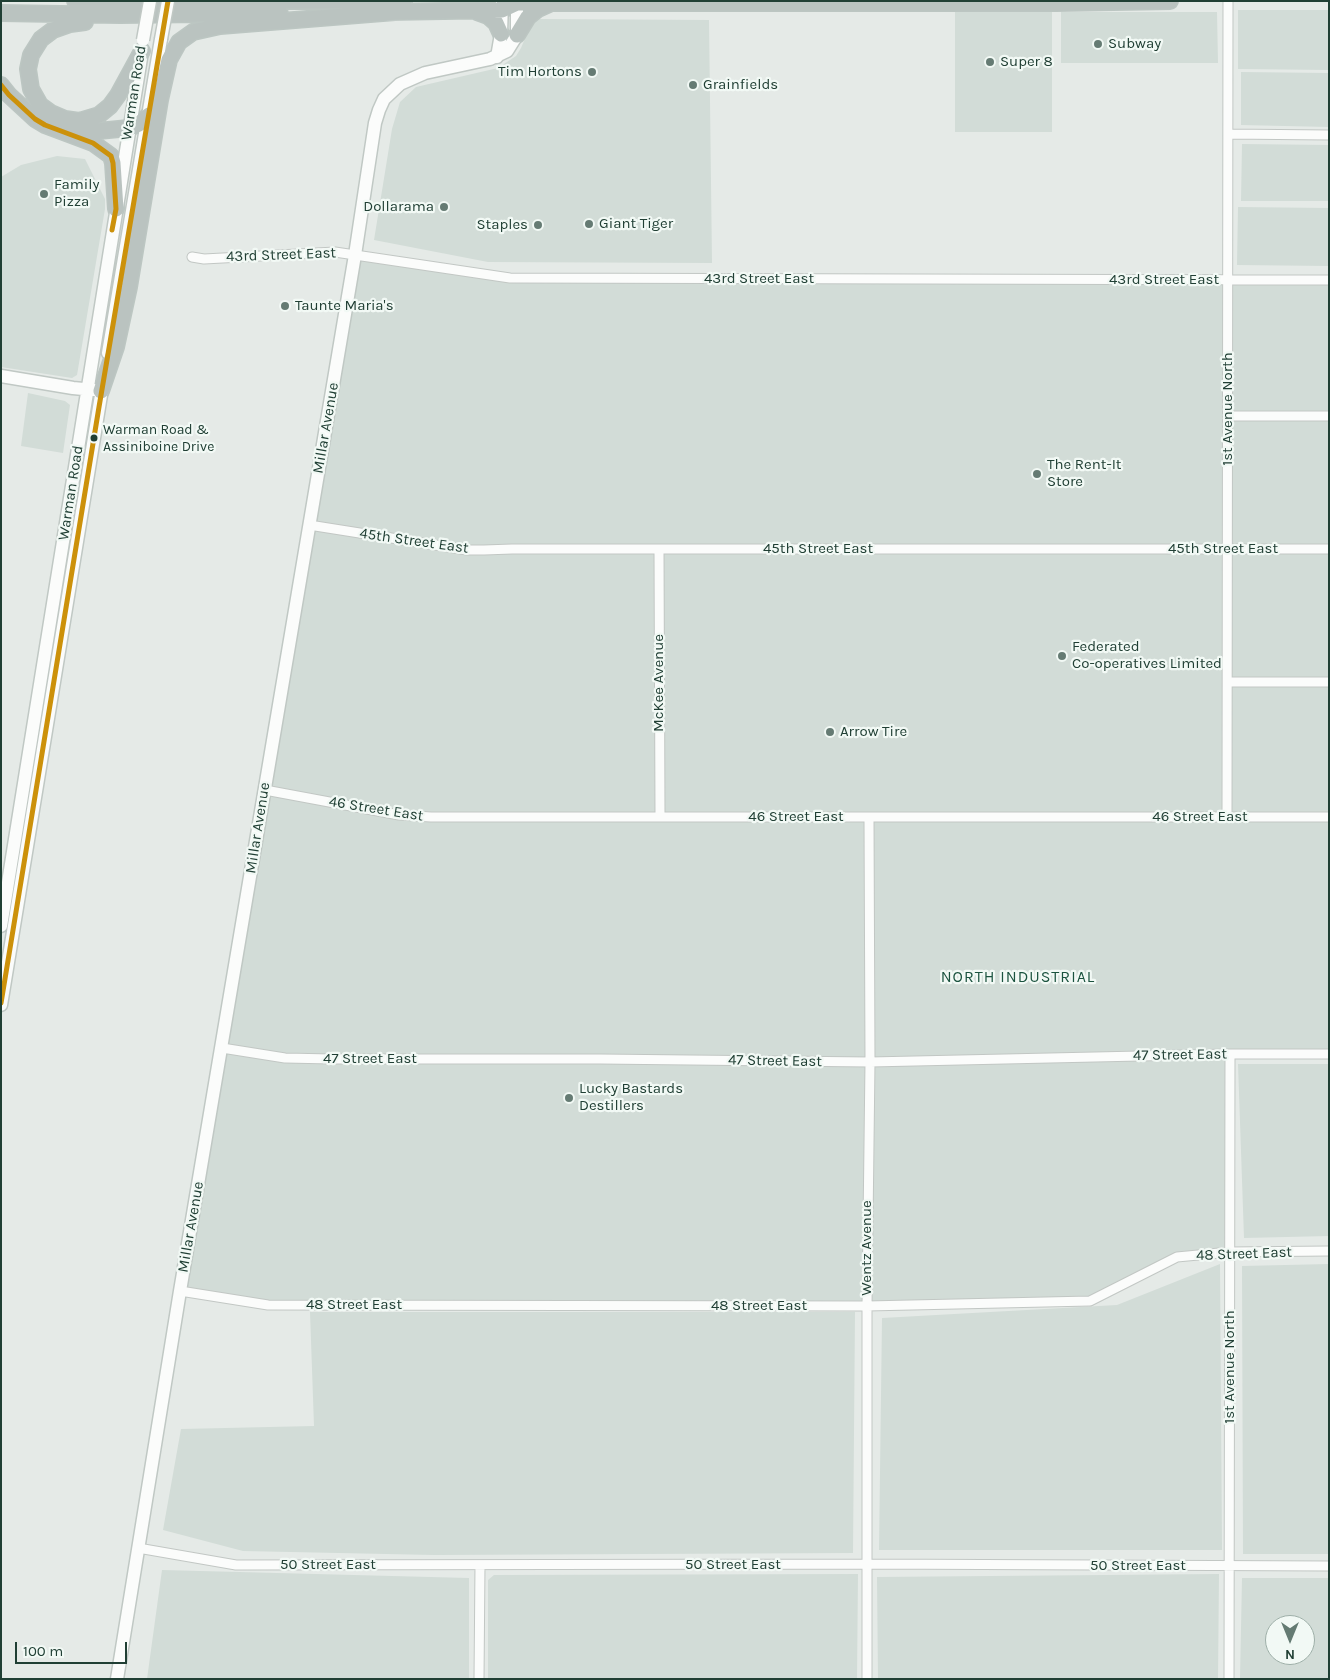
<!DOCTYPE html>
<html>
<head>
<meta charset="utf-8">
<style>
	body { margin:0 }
	#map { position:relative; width:1330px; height:1680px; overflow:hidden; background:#e5eae7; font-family:Karla,sans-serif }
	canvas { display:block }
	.frame { position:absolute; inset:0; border:2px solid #203f34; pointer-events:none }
	.north { position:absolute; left:1265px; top:1615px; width:50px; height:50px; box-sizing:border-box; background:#f2f9f5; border:1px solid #9eafa8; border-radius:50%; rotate:180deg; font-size:14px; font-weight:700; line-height:20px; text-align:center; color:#203f34 }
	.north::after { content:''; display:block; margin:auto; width:18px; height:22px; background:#657b73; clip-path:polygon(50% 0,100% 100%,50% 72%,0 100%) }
	.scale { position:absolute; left:15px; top:1642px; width:112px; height:22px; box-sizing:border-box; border:2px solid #203f34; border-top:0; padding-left:6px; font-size:15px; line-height:18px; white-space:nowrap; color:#203f34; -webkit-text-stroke:4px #f2f9f5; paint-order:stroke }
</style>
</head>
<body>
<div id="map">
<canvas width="1330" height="1680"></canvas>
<div class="frame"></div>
<div class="north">N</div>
<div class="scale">100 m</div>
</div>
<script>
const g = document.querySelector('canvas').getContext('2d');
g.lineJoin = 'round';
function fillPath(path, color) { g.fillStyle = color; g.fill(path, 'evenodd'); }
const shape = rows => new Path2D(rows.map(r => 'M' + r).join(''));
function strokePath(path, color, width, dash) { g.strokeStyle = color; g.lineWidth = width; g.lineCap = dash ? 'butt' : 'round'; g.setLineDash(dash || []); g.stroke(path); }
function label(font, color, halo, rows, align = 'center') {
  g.font = font + ' Karla,sans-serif'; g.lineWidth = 4.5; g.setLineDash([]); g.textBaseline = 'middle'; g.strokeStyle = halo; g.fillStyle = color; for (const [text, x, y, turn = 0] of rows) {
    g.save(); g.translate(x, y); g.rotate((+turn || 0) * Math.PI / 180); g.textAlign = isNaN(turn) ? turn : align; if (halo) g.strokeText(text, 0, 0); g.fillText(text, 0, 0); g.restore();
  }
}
fillPath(shape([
	[1052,9,1052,132,955,132,955,10],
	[1238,10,1329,10,1329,70,1238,69],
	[1061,12,1217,12,1218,63,1061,63],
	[538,19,709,20,712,263,488,262,374,240,392,129,400,102,416,87,498,68,516,56,521,48,531,24],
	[1241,72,1329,73,1329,127,1241,125],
	[1242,144,1329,145,1329,201,1241,201],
	[57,156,85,159,105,199,105,209,77,375,72,378,1,367,1,177,21,165],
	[1238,207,1329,208,1329,266,1237,265],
	[355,255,504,277,1329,280,1329,1054,1230,1055,1230,1252,1177,1257,1090,1301,268,1305,180,1291],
	[28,393,65,401,70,405,63,453,21,446],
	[1238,1064,1329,1064,1329,1236,1244,1238],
	[1220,1264,1222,1550,879,1550,882,1318,1117,1305],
	[1329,1264,1329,1554,1243,1554,1242,1266],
	[310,1312,855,1312,853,1553,434,1555,243,1551,163,1530,181,1429,314,1426],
	[162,1570,469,1578,469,1679,147,1679],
	[858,1574,857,1679,488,1679,488,1580,494,1575],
	[1219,1574,1218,1679,878,1679,877,1577],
	[1242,1578,1329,1578,1329,1679,1240,1679],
	[1275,1625,1305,1625,1305,1655,1275,1655]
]), '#d2dcd7');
const street = shape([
	[1228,134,1329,135],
	[192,257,204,259,335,252,510,278,1329,280],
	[1228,416,1329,416],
	[309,525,467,550,484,550,512,549,1329,549],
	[659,549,660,816],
	[1228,682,1329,682],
	[265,790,399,815,431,817,1329,817],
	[1227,816,1228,1],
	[222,1048,285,1058,332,1059,600,1059,870,1062,1230,1054,1329,1054],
	[180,1291,268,1305,867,1306,1090,1301,1177,1257,1230,1252,1329,1251],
	[138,1548,236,1565,867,1564,1329,1566],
	[479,1679,480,1565],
	[867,1679,867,1306,870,1062,869,818],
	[1229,1679,1230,1054]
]);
const secondary = shape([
	[497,57,501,34,502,1],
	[108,353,161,39],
	[1,376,73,388,94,390],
	[1,926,141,58],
	[1,1005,103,383],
	[117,1679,180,1291,355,255,375,123,379,110,384,99,400,84,425,73,490,59,507,51,517,35,517,1]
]);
const highway = shape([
	[75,1,404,1],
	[504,1,517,3,1056,3,1170,1],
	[385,12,502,10,517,3],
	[477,12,488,16,496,23,501,34],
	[1,13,120,15,280,13],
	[85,22,70,24,53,30,41,39,31,55,28,69,31,89,40,105,51,113,65,119,79,121,99,115,110,106,118,95,142,51],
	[517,35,528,17,538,9,549,4],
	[1,85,9,95,35,119,45,125,93,143,111,156,113,163,116,209],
	[75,132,88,132,129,128,139,124,149,115],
	[101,391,116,347,129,287,160,100,169,60,179,42,193,32,220,26,395,12]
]);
strokePath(street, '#c2c7c4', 11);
strokePath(secondary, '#c0c8c4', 15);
strokePath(highway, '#bcc6c2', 18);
strokePath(street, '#fbfcfb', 9);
strokePath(secondary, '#fbfcfb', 12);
strokePath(highway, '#bac3c0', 15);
const secondaryBridge = shape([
	[161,39,168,1],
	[143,40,150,1]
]);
strokePath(secondaryBridge, '#c0c8c4', 15, []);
strokePath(secondaryBridge, '#fbfcfb', 12);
strokePath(shape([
	[1,85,9,95,35,119,45,125,93,143,111,156,113,163,116,209,112,230],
	[1,1003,99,407,168,1]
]), '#cc910a', 5);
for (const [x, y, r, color] of [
	[1098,44,5,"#657b73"],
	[990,62,5,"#657b73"],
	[592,72,5,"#657b73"],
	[693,85,5,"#657b73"],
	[44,194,5,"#657b73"],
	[444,207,5,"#657b73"],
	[589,224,5,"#657b73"],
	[538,225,5,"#657b73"],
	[285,306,5,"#657b73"],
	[94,438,4.5,"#203f34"],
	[1037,474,5,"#657b73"],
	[1062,656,5,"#657b73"],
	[830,732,5,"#657b73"],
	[569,1098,5,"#657b73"]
]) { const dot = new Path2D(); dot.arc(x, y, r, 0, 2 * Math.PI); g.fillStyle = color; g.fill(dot); strokePath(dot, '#f2f9f5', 2); }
label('14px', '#203f34', '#f2f9f5', [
	["Warman Road &",103,430],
	["Assiniboine Drive",103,447]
], 'left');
label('15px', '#203f34', '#f2f9f5', [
	["Subway",1108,44],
	["Super 8",1000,62],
	["Tim Hortons",582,72,"right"],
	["Grainfields",703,85],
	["Family",54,185],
	["Pizza",54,202],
	["Dollarama",434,207,"right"],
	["Giant Tiger",599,224],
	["Staples",528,225,"right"],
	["Taunte Maria's",295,306],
	["The Rent-It",1047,465],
	["Store",1047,482],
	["Federated",1072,647],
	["Co-operatives Limited",1072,664],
	["Arrow Tire",840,732],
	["Lucky Bastards",579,1089],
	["Destillers",579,1106]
], 'left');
label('15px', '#203f34', '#f2f9f5', [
	["Warman Road",134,93,-81],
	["43rd Street East",281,255,-2],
	["43rd Street East",759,279],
	["43rd Street East",1164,280],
	["1st Avenue North",1228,409,-90],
	["Millar Avenue",326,428,-80],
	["Warman Road",71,493,-81],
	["45th Street East",414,541,8],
	["45th Street East",818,549],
	["45th Street East",1223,549],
	["McKee Avenue",659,683,-90],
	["46 Street East",376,809,9],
	["46 Street East",796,817],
	["46 Street East",1200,817],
	["Millar Avenue",258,828,-81],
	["47 Street East",1180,1055,-1],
	["47 Street East",370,1059],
	["47 Street East",775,1061,1],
	["Millar Avenue",191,1227,-80],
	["Wentz Avenue",867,1248,-90],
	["48 Street East",1244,1254,-2],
	["48 Street East",354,1305],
	["48 Street East",759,1306],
	["1st Avenue North",1230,1367,-90],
	["50 Street East",328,1565],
	["50 Street East",733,1565],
	["50 Street East",1138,1566]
]);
g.letterSpacing = '1px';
label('16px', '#1b533f', '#f2f9f5', [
	["NORTH INDUSTRIAL",1018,977]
]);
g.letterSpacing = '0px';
</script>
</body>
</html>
